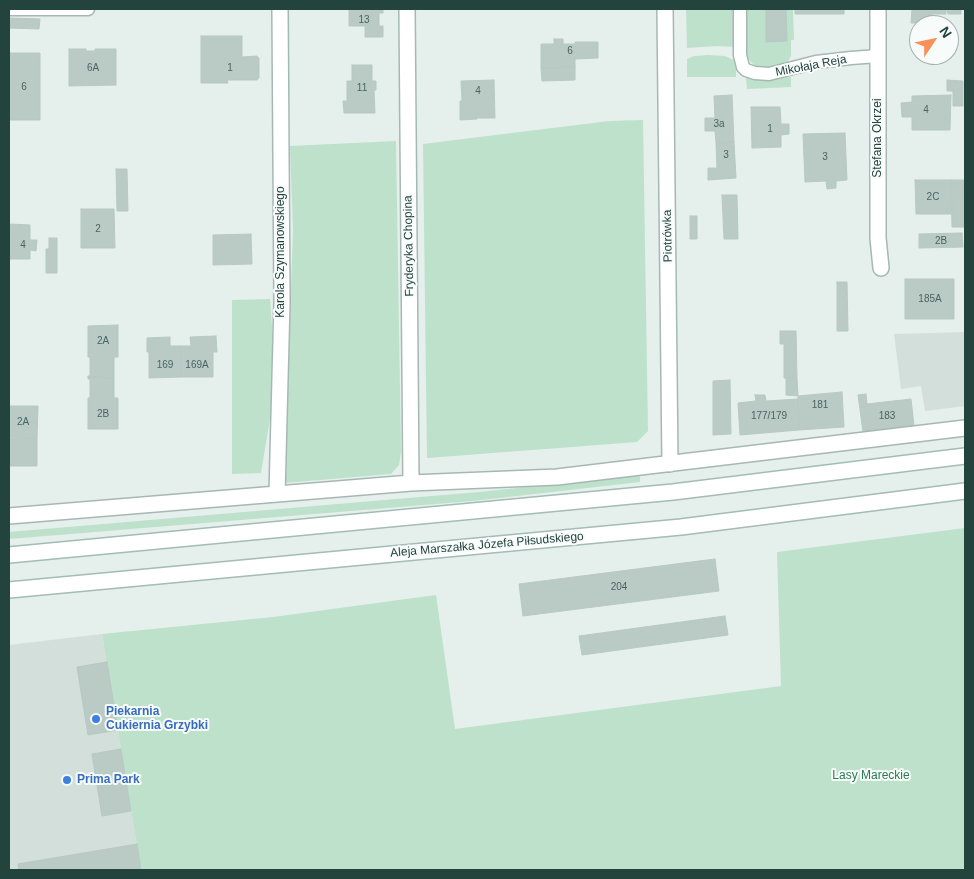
<!DOCTYPE html>
<html>
<head>
<meta charset="utf-8">
<style>
	body { margin:0 }
	#map { position:relative; width:974px; height:879px; overflow:hidden; background:#e5efec; font-family:Helvetica,sans-serif }
	canvas { display:block }
	.frame { position:absolute; inset:0; border:10px solid #23433d; pointer-events:none }
	.north { position:absolute; left:909px; top:15px; width:50px; height:50px; box-sizing:border-box; background:#f7fbf9; border:1px solid #a2b1ae; border-radius:50%; rotate:56deg; font-size:14px; font-weight:700; line-height:20px; text-align:center; color:#23433d }
	.north::after { content:''; display:block; margin:auto; width:18px; height:22px; background:#f99059; clip-path:polygon(50% 0,100% 100%,50% 72%,0 100%) }
</style>
</head>
<body>
<div id="map">
<canvas width="974" height="879"></canvas>
<div class="frame"></div>
<div class="north">N</div>
</div>
<script>
const g = document.querySelector('canvas').getContext('2d');
g.lineJoin = 'round';
function fillPath(path, color) { g.fillStyle = color; g.fill(path, 'evenodd'); }
const shape = rows => new Path2D(rows.map(r => 'M' + r).join(''));
function strokePath(path, color, width, dash) { g.strokeStyle = color; g.lineWidth = width; g.lineCap = dash ? 'butt' : 'round'; g.setLineDash(dash || []); g.stroke(path); }
function label(font, color, halo, rows, align = 'center') {
  g.font = font + ' Helvetica,sans-serif'; g.lineWidth = 4; g.setLineDash([]); g.textBaseline = 'middle'; g.strokeStyle = halo; g.fillStyle = color; for (const [text, x, y, turn = 0] of rows) {
    g.save(); g.translate(x, y); g.rotate((+turn || 0) * Math.PI / 180); g.textAlign = isNaN(turn) ? turn : align; if (halo) g.strokeText(text, 0, 0); g.fillText(text, 0, 0); g.restore();
  }
}
fillPath(shape([
	[965,332,965,406,925,411,921,386,901,389,894,334],
	[102,634,141,870,9,870,9,645]
]), '#d3dfdb');
fillPath(shape([
	[686,9,735,9,735,47,717,46,687,48],
	[745,9,793,9,794,40,791,40,791,56,787,63,773,69,757,67,752,63,746,56],
	[708,55,725,56,736,61,736,77,687,77,687,59,694,56],
	[791,77,791,87,747,89,746,78],
	[643,120,648,431,637,442,427,458,423,144,609,121],
	[396,141,401,452,399,465,391,474,284,483,293,231,290,146],
	[270,299,273,341,271,413,261,473,232,474,232,300],
	[640,475,640,482,473,501,9,539,9,532,479,492],
	[965,528,965,870,141,870,102,634,273,617,436,595,455,729,781,686,777,552]
]), '#bee1cb');
const building = shape([
	[349,9,383,9,383,13,379,13,379,26,383,26,383,37,365,37,365,26,349,26,349,9],
	[766,9,786,9,787,41,766,42,766,9],
	[795,9,844,9,844,14,795,14,795,9],
	[912,9,946,9,946,14,932,14,931,23,911,23,912,9],
	[947,9,961,9,961,14,948,14,947,9],
	[9,18,40,19,39,29,9,28,9,18],
	[201,36,242,36,242,57,257,56,259,58,259,78,257,80,227,80,228,83,201,83,201,36],
	[554,39,563,39,563,44,575,44,575,42,598,42,598,58,575,59,575,67,541,68,541,44,554,44,554,39],
	[69,49,86,49,86,51,95,51,95,49,116,49,116,85,69,86,69,49],
	[9,53,40,53,40,120,9,120,9,53],
	[352,65,372,65,372,81,376,81,376,90,374,90,375,113,344,113,343,101,347,101,347,81,352,81,352,65],
	[575,67,575,80,542,81,541,68,575,67],
	[494,80,495,118,477,118,477,119,460,120,460,101,462,101,461,81,494,80],
	[947,80,963,81,963,106,953,106,953,91,947,91,947,80],
	[732,95,734,142,716,143,715,131,705,131,705,118,715,118,714,96,732,95],
	[951,95,950,130,912,130,912,117,902,117,901,103,912,102,912,96,951,95],
	[751,107,780,107,781,124,789,124,789,134,781,135,781,147,752,148,751,107],
	[845,133,847,180,836,181,836,188,827,189,826,181,805,182,803,134,845,133],
	[734,142,736,178,708,180,708,168,717,168,716,143,734,142],
	[116,169,127,169,128,211,117,211,116,169],
	[915,180,951,180,952,214,916,214,915,180],
	[951,180,964,180,965,227,952,227,951,180],
	[722,195,737,195,738,239,724,239,722,195],
	[81,209,114,209,115,248,81,248,81,209],
	[690,216,697,216,697,239,690,239,690,216],
	[9,224,30,225,30,240,37,240,36,251,30,250,30,259,9,259,9,224],
	[962,233,963,247,919,248,919,234,962,233],
	[251,234,252,264,213,265,213,235,251,234],
	[49,238,57,238,57,273,46,273,46,249,49,249,49,238],
	[905,279,954,279,954,319,905,319,905,279],
	[837,282,847,282,848,331,837,331,837,282],
	[118,325,118,357,114,357,114,378,88,377,88,376,90,376,90,357,88,357,88,326,118,325],
	[780,331,796,331,797,378,784,378,784,344,780,344,780,331],
	[216,336,217,352,213,352,213,377,181,377,181,346,191,346,190,337,216,336],
	[170,337,170,346,181,346,181,377,149,378,149,352,147,352,147,338,170,337],
	[88,377,114,378,114,398,118,398,118,429,88,429,88,398,90,398,90,379,88,379,88,377],
	[786,378,797,378,798,396,786,395,786,378],
	[730,380,731,434,713,435,713,381,730,380],
	[842,392,844,427,799,430,798,396,842,392],
	[866,394,867,404,911,399,914,426,863,432,858,395,866,394],
	[755,395,765,395,766,401,798,399,799,430,740,435,738,403,756,401,755,395],
	[9,406,38,406,37,438,9,437,9,406],
	[9,438,37,438,37,466,9,466,9,438],
	[715,559,719,591,523,616,519,584,715,559],
	[725,616,728,635,582,655,579,636,725,616],
	[107,662,118,730,88,735,77,667,107,662],
	[121,749,131,811,102,816,92,754,121,749],
	[137,844,141,870,19,870,18,864,137,844]
]);
fillPath(building, '#bacac5');
strokePath(building, '#b7c9c4', 1);
const service = shape([
	[9,9,88,9],
	[740,9,740,55,743,67,746,70,755,73,769,74,816,62,851,58,878,56]
]);
const minor = shape([
	[407,9,411,483],
	[665,9,670,464],
	[878,9,878,238,881,268],
	[277,494,282,302,280,9],
	[9,516,411,483,557,477,965,428]
]);
const secondary = shape([
	[9,555,673,492,965,456],
	[9,590,681,527,965,491]
]);
strokePath(service, '#a7b8b4', 15);
strokePath(minor, '#a7b8b4', 18);
strokePath(secondary, '#a3bcb5', 18);
strokePath(service, '#fff', 12);
strokePath(minor, '#fff', 15);
strokePath(secondary, '#fff', 15);
for (const [x, y, r, color] of [
	[96,719,5,"#3f7fe0"],
	[67,780,5,"#3f7fe0"]
]) { const dot = new Path2D(); dot.arc(x, y, r, 0, 2 * Math.PI); g.fillStyle = color; g.fill(dot); strokePath(dot, '#f7fbf9', 2); }
label('10px', '#49655f', null, [
	["13",364,20],
	["6",570,51],
	["6A",93,68],
	["1",230,68],
	["6",24,87],
	["11",362,88],
	["4",478,91],
	["4",926,110],
	["3a",719,124],
	["1",770,129],
	["3",726,155],
	["3",825,157],
	["2C",933,197],
	["2",98,229],
	["2B",941,241],
	["4",23,245],
	["185A",930,299],
	["2A",103,341],
	["169",165,365],
	["169A",197,365],
	["181",820,405],
	["2B",103,414],
	["177/179",769,416],
	["183",887,416],
	["2A",23,422],
	["204",619,587]
]);
label('12px', '#23433d', '#f7fbf9', [
	["Mikołaja Reja",811,66,-11],
	["Stefana Okrzei",878,138,-90],
	["Piotrówka",668,236,-91],
	["Fryderyka Chopina",409,246,-91],
	["Karola Szymanowskiego",281,252,-90],
	["Aleja Marszałka Józefa Piłsudskiego",487,545,-5]
]);
label('bold 12px', '#366cbe', '#f7fbf9', [
	["Piekarnia",106,712],
	["Cukiernia Grzybki",106,726],
	["Prima Park",77,780]
], 'left');
label('12px', '#2a7c52', '#f7fbf9', [
	["Lasy Mareckie",871,776]
]);
</script>
</body>
</html>
